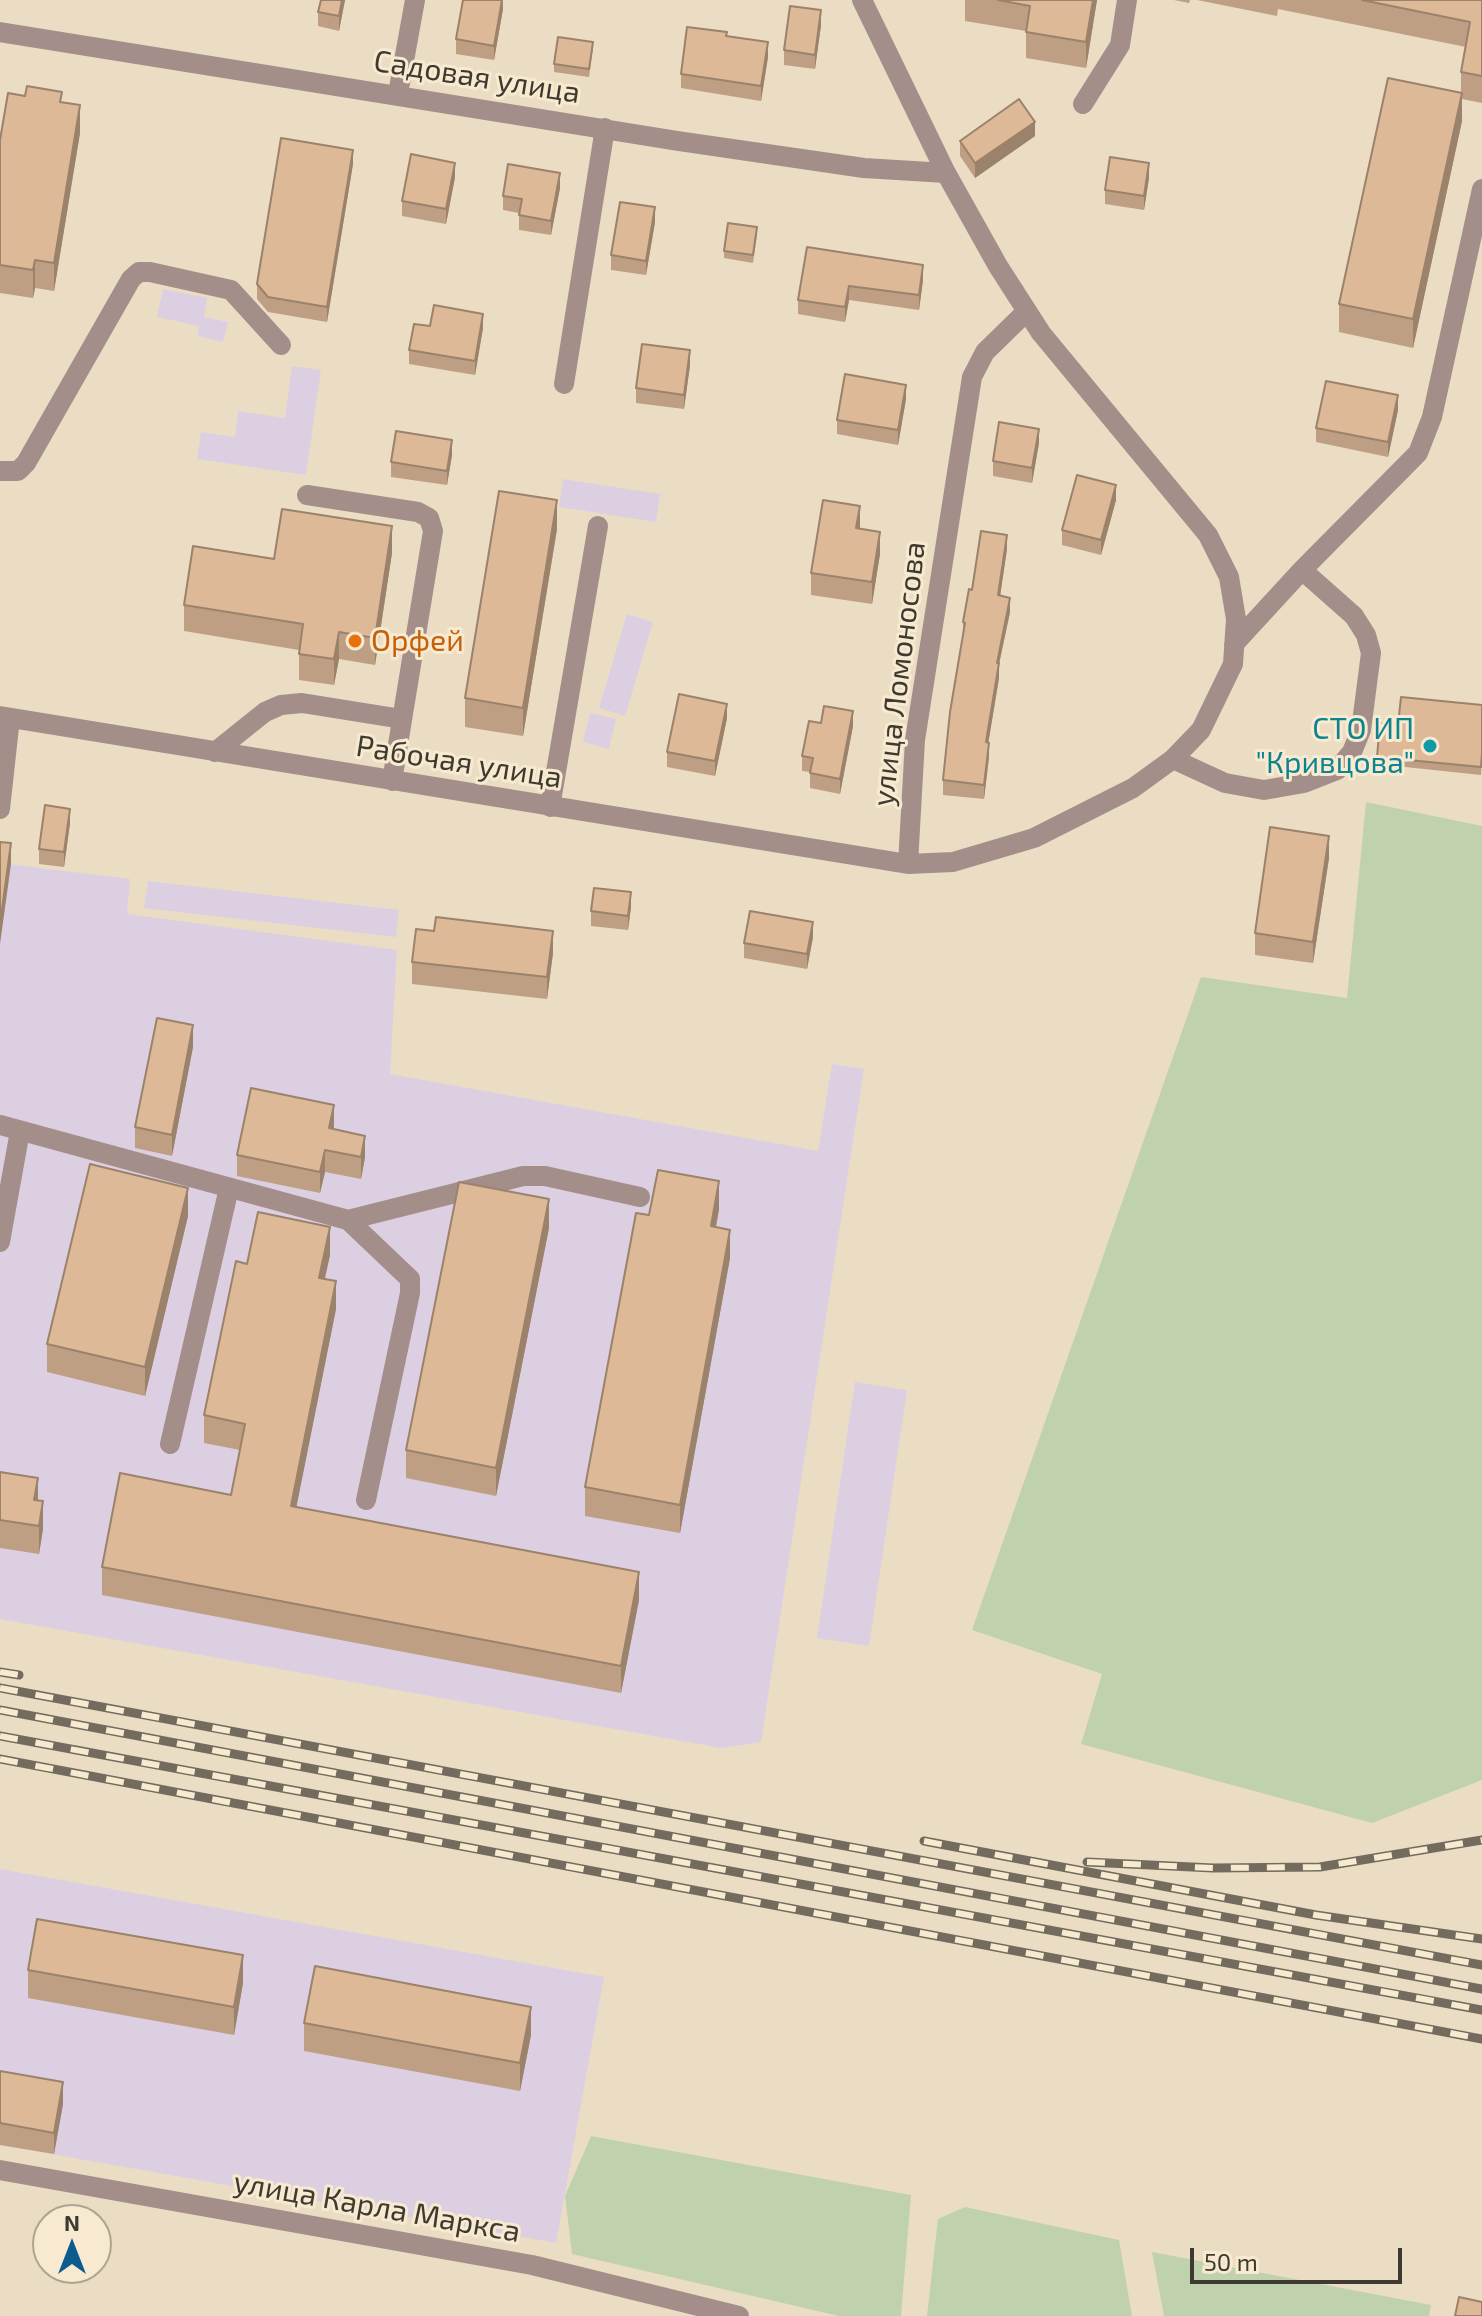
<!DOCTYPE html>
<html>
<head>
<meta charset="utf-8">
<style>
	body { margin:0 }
	#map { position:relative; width:1482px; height:2316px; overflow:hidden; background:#eaddc3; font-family:"Exo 2",sans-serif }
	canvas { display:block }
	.north { position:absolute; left:32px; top:2204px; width:80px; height:80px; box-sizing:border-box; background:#f8ead0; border:2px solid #aea490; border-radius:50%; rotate:0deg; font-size:22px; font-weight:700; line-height:32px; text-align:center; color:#3f3a30 }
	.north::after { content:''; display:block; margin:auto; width:28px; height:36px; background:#0b5b8e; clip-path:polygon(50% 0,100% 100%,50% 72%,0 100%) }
	.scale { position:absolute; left:1190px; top:2248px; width:212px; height:36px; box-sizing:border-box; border:4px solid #3f3a30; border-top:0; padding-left:10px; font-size:24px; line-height:28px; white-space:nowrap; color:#3f3a30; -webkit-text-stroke:6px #f8ead0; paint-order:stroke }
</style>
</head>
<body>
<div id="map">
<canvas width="1482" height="2316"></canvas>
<div class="north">N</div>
<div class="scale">50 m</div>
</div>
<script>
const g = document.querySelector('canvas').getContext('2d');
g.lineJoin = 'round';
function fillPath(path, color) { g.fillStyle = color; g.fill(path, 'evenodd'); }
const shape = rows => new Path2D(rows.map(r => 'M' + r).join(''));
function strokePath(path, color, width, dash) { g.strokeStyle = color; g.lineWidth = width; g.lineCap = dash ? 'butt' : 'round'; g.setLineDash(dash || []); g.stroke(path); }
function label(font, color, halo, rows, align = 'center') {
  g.font = font + ' "Exo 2",sans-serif'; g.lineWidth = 6; g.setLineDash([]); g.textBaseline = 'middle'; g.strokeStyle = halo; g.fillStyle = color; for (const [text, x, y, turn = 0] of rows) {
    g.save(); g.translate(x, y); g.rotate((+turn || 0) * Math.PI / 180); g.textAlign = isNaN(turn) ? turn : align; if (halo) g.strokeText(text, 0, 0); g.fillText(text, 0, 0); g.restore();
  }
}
fillPath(shape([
	[163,289,207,298,204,317,228,322,223,342,198,336,199,326,157,317],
	[292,366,321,370,306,475,197,459,201,432,235,437,238,411,285,418],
	[563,479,660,494,656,522,559,507],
	[627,614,653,622,625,716,599,708],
	[590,713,616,719,609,749,583,742],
	[0,863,130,879,127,914,397,950,390,1074,818,1151,832,1064,864,1069,761,1742,721,1748,0,1619],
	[148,881,399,910,396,937,144,908],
	[855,1382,907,1390,869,1646,817,1638],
	[0,1869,604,1977,556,2243,0,2145]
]), '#ddcfe2');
fillPath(shape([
	[1366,802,1482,826,1482,1780,1372,1823,1081,1744,1102,1674,972,1630,1201,977,1347,998],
	[591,2136,911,2195,901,2316,839,2316,572,2254,565,2196],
	[965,2207,1119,2240,1132,2316,927,2316,938,2219],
	[1152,2252,1431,2305,1429,2316,1164,2316]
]), '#c0d1ae');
strokePath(shape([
	[0,32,678,141,864,168,946,173],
	[398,94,415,0],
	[1083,104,1120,45,1127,0],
	[564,384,605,128],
	[0,471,18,471,26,463,131,279,139,272,150,272,231,290,281,345],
	[307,495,418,512,429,518,433,531,392,781],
	[1302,570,1418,453,1432,417,1482,189],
	[0,716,908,864,953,862,1034,838,1133,788,1173,759,1201,730,1233,664,1236,619,1229,577,1208,535,1041,333,998,266,946,173,862,0],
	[215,752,265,712,281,705,302,703,402,719],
	[1173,759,1225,783,1264,790,1304,783,1337,770,1352,752,1361,730,1371,653,1366,635,1354,616,1302,570,1234,644],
	[550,807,598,526],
	[0,809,10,718],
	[908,864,915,740,972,377,985,352,1027,311],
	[0,1125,348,1220,523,1176,545,1176,640,1197],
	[348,1220,410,1279,410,1293,366,1500],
	[0,1242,20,1131],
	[170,1444,229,1188],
	[0,2170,532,2265,739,2316]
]), '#a48e8a', 20);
const rail = shape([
	[0,1672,19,1675],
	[0,1688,1482,1965],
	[0,1710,1482,1989],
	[0,1736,1482,2010],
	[0,1759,1482,2039],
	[924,1841,1316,1915,1482,1939],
	[1087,1862,1213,1868,1320,1867,1482,1840]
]);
strokePath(rail, '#736b5d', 9);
strokePath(rail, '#f8ead0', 6, [18]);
fillPath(shape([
	[345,0,339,31,318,26,318,12],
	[503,0,503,9,494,60,456,54,456,39],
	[965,0,1097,0,1086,68,1026,58,1026,31,965,21],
	[1174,0,1190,0,1189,3],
	[1197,0,1482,0,1482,103,1462,99,1462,121,1413,348,1339,332,1339,304,1461,93,1461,72,1466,47,1278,9,1277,16],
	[821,25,815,69,784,65,784,50],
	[727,36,768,57,761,101,681,88,681,74],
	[593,49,589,77,554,72,554,64],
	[62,102,80,133,54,291,35,288,33,298,0,293,0,140],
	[1035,136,975,178,960,156,960,141],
	[353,164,327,322,268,312,257,299,257,284],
	[455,177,446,224,402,216,402,201],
	[1149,178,1144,210,1105,204,1105,190],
	[560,188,551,235,519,230,519,213,503,210,503,196],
	[655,222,646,275,611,270,611,255],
	[757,235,753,263,724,258,724,251],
	[807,247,923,280,919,310,849,300,845,322,798,314,798,300],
	[430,326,483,328,475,375,409,364,409,350],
	[690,365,684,409,636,403,636,388],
	[906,399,898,445,837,434,837,420],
	[1398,410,1388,457,1316,442,1316,428],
	[1039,443,1032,483,993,476,993,461],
	[452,455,447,485,391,477,391,462],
	[1116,500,1101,555,1062,545,1062,530],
	[557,529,523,736,465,727,465,698],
	[859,529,880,554,872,604,811,595,811,573],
	[1007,549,1000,596,1010,612,999,664,999,678,988,743,989,757,984,799,943,795,943,780,963,636,963,622,972,590],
	[392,553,375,665,339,659,334,685,299,680,299,650,184,631,184,605,274,559],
	[1482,705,1482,760,1481,775,1377,764,1377,757],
	[727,718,715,776,667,767,667,752],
	[853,726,840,794,810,788,810,772,802,771,802,756],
	[70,823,64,867,39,864,39,849],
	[1329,858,1313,963,1255,955,1255,933],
	[631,907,628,930,591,926,591,911],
	[434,931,553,953,547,999,412,984,412,962],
	[813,937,807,969,744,958,744,943],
	[193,1047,172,1156,135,1148,135,1127],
	[334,1127,333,1129,365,1157,361,1179,325,1172,320,1193,237,1176,237,1155],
	[719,1209,716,1227,730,1258,680,1533,585,1516,585,1487,649,1215],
	[188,1216,145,1396,47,1372,47,1344],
	[549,1228,496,1496,406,1478,406,1450],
	[330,1255,324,1279,336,1309,296,1507,639,1600,621,1693,102,1595,102,1567,231,1495,240,1450,204,1443,204,1415,247,1264],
	[0,1472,38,1500,43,1529,39,1554,0,1548],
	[28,1970,243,1983,234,2035,28,1998],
	[304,2023,531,2035,520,2091,304,2051],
	[0,2071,63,2104,54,2154,0,2145]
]), '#be9f83');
fillPath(shape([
	[342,0,345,0,339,31,339,16],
	[502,0,503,9,494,60,494,46],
	[1093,0,1097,0,1086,68,1086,42],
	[821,10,821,25,815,69,815,55],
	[768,42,768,57,761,101,761,86],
	[1462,93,1462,121,1413,348,1413,319],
	[80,105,80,133,54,291,54,263],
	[1035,122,1035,136,975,178,975,163],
	[353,150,353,164,327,322,327,307],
	[455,163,455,177,446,224,446,209],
	[1149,163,1149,178,1144,210,1144,196],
	[560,173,560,188,551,235,551,221],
	[655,207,655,222,646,275,646,261],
	[35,260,35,288,33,298,33,270],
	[923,265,923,280,919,310,919,295],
	[849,286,849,300,845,322,845,307],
	[483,314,483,328,475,375,475,361],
	[690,350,690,365,684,409,684,395],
	[906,385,906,399,898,445,898,430],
	[1398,395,1398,410,1388,457,1388,442],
	[1039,429,1039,443,1032,483,1032,468],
	[452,440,452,455,447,485,447,471],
	[1116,485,1116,500,1101,555,1101,540],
	[557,500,557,529,523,736,523,708],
	[860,506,860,527,856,550,856,528],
	[392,526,392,553,375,665,375,638],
	[880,532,880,554,872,604,872,582],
	[1007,535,1007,549,998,610,998,595],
	[1010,598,1010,612,999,664,999,678,986,757,986,742,997,663],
	[339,632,339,659,334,685,334,659],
	[727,704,727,718,715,776,715,761],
	[853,711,853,726,840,794,840,779],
	[989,743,989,757,984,799,984,785],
	[70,809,70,823,64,867,64,852],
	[1329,836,1329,858,1313,963,1313,942],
	[11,843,11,864,0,944,0,924],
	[631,892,631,907,628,930,628,916],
	[813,922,813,937,807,969,807,954],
	[553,931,553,953,547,999,547,977],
	[193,1025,193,1047,172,1156,172,1135],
	[334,1105,334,1127,329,1150,329,1128],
	[365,1136,365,1157,361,1179,361,1157],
	[325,1150,325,1172,320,1193,320,1172],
	[719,1181,719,1209,711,1254,711,1226],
	[188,1188,188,1216,145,1396,145,1367],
	[549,1199,549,1228,496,1496,496,1468],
	[330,1227,330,1255,319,1306,319,1278],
	[730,1230,730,1258,680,1533,680,1505],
	[336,1281,336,1309,291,1534,291,1506],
	[38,1478,38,1506,34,1527,34,1500],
	[43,1501,43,1529,39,1554,39,1526],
	[639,1572,639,1600,621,1693,621,1666],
	[243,1955,243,1983,234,2035,234,2007],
	[531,2007,531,2035,520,2091,520,2063],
	[63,2082,63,2104,54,2154,54,2133]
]), '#9b826a');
const building = shape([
	[321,0,342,0,339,16,318,12,321,0],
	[463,0,502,0,494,46,456,39,463,0],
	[998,0,1093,0,1086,42,1026,32,1030,6,998,0],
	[1362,0,1482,0,1482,76,1461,72,1470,22,1362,0],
	[790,6,821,10,815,55,784,50,790,6],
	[687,27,727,32,726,36,768,42,761,86,681,74,687,27],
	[558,37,593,42,589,69,554,64,558,37],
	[1388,78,1462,93,1413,319,1339,304,1388,78],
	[27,86,62,92,60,102,80,105,54,263,35,260,33,270,0,265,0,140,8,93,25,96,27,86],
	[1019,99,1035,122,975,163,960,141,1019,99],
	[281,138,353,150,327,307,268,297,257,284,281,138],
	[411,154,455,163,446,209,402,201,411,154],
	[1110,157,1149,163,1144,196,1105,190,1110,157],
	[508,164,560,173,551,221,519,215,522,199,503,196,508,164],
	[620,202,655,207,646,261,611,255,620,202],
	[728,223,757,227,753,255,724,251,728,223],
	[807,247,923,265,919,295,849,286,845,307,798,300,807,247],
	[434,305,483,314,475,361,409,350,414,324,430,326,434,305],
	[642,344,690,350,684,395,636,388,642,344],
	[845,374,906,385,898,430,837,420,845,374],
	[1326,381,1398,395,1388,442,1316,428,1326,381],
	[999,422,1039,429,1032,468,993,461,999,422],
	[396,431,452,440,447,471,391,462,396,431],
	[1077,475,1116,485,1101,540,1062,530,1077,475],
	[499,491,557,500,523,708,465,698,499,491],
	[823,500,860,506,856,528,880,532,872,582,811,573,823,500],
	[282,509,392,526,375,638,339,632,334,659,299,654,303,624,184,605,193,546,274,559,282,509],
	[981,531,1007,535,998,595,1010,598,997,663,999,663,986,742,989,743,984,785,943,780,950,712,965,623,963,622,969,589,972,590,981,531],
	[679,694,727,704,715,761,667,752,679,694],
	[1401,697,1482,705,1482,753,1481,767,1377,757,1380,723,1398,725,1401,697],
	[824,706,853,711,840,779,810,773,813,758,802,756,809,721,821,723,824,706],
	[45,805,70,809,64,852,39,849,45,805],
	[1270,827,1329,836,1313,942,1255,933,1270,827],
	[0,842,11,843,0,924,0,842],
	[594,888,631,892,628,916,591,911,594,888],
	[750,911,813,922,807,954,744,943,750,911],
	[436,917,553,931,547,977,412,962,416,929,434,931,436,917],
	[157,1018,193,1025,172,1135,135,1127,157,1018],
	[251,1088,334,1105,329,1128,365,1136,361,1157,325,1150,320,1172,237,1155,251,1088],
	[90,1164,188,1188,145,1367,47,1344,90,1164],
	[658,1170,719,1181,711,1226,730,1230,680,1505,585,1487,636,1213,649,1215,658,1170],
	[459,1182,549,1199,496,1468,406,1450,459,1182],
	[258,1212,330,1227,319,1278,336,1281,291,1506,639,1572,621,1666,102,1567,120,1473,231,1495,245,1424,204,1415,236,1261,247,1264,258,1212],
	[0,1472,38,1478,34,1500,43,1501,39,1526,0,1520,0,1472],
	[37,1919,243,1955,234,2007,28,1970,37,1919],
	[315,1966,531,2007,520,2063,304,2023,315,1966],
	[0,2071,63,2082,54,2133,0,2123,0,2071],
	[1459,2297,1482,2302,1482,2316,1455,2316,1459,2297]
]);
fillPath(building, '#ddb998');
strokePath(building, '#9b826a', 2);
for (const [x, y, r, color] of [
	[355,641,8,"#e8710a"],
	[1430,746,8,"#0f9aa8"]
]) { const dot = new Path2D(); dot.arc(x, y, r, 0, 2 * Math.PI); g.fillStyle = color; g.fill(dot); strokePath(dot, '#f8ead0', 3); }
label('30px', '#3f3a30', '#f8ead0', [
	["Садовая улица",477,77,9],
	["улица Ломоносова",899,674,-83],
	["Рабочая улица",459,762,9],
	["улица Карла Маркса",377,2207,10]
]);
label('30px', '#c56008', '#f8ead0', [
	["Орфей",371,641]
], 'left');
label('30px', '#0d838f', '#f8ead0', [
	["СТО ИП",1414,729],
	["\"Кривцова\"",1414,763]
], 'right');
</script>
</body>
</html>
